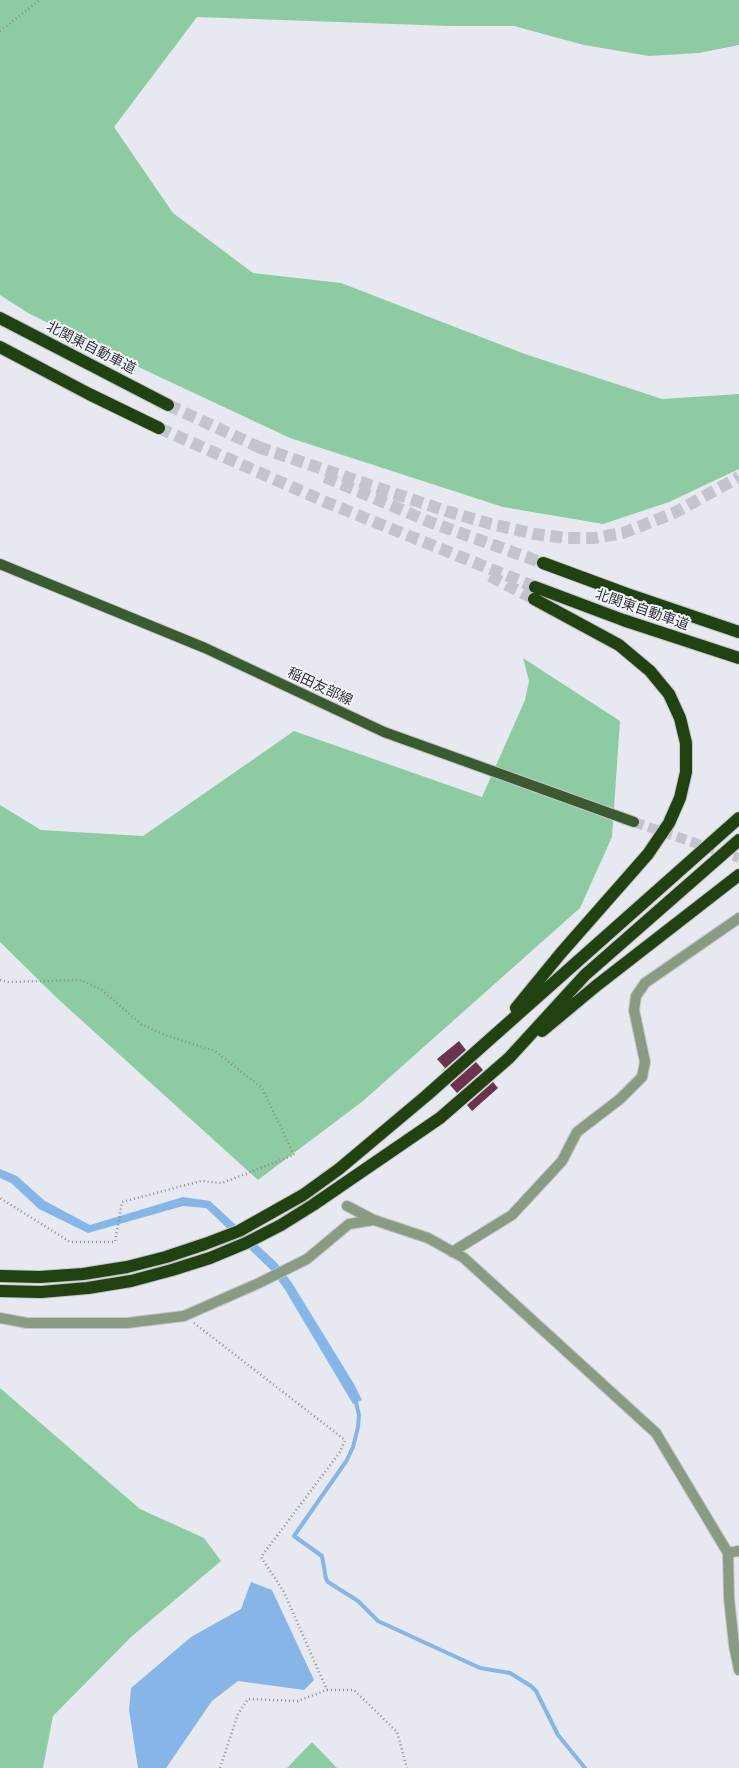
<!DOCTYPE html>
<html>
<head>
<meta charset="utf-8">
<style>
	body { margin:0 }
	canvas { display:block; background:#e7e9f1 }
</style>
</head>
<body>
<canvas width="739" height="1768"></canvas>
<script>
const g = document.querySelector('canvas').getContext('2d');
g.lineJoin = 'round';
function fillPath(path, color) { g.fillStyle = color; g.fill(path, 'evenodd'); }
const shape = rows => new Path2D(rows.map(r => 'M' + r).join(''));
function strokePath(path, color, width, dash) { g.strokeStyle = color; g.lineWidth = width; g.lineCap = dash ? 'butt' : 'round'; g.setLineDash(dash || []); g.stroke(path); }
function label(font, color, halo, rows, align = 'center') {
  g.font = font + ' Karla,"Noto Sans JP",sans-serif'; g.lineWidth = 4; g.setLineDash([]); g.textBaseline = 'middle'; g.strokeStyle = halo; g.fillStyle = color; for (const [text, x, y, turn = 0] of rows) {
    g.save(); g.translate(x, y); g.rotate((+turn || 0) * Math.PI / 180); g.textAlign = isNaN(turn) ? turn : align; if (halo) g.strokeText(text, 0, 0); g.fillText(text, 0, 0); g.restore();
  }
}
fillPath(shape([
	[0,0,739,0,739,45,699,53,649,56,584,45,514,26,450,26,197,17,114,127,173,213,253,273,341,283,525,354,662,399,739,394,739,469,669,502,603,524,503,507,290,438,100,349,28,313,0,295],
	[523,658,620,721,612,837,580,908,363,1101,258,1180,58,999,0,942,0,805,41,830,143,836,294,731,482,797,525,700,529,681],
	[0,1388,140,1509,204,1538,221,1561,131,1637,53,1716,43,1768,0,1768],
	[312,1742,337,1768,287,1768]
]), '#8dcca3');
fillPath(shape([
	[0,1169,17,1176,45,1201,90,1225,183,1197,210,1201,277,1263,292,1283,354,1384,362,1400,353,1404,284,1288,270,1269,206,1208,183,1206,88,1233,39,1209,11,1183,0,1178],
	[251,1582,272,1590,314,1680,304,1690,238,1681,212,1701,166,1768,138,1768,129,1710,131,1688,191,1637,241,1609]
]), '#86b6e7');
strokePath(shape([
	[355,1398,359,1415,358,1427,353,1447,347,1460,294,1536,322,1556,326,1579,328,1582,358,1601,378,1621,480,1668,510,1673,531,1686,536,1691,558,1735,585,1768]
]), '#86b6e7', 4);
fillPath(shape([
	[459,1041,466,1050,440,1073,445,1068,437,1059],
	[476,1062,483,1070,457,1093,450,1085],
	[493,1082,498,1088,472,1111,467,1105]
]), '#6b334e');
strokePath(shape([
	[634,822,739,858]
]), '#c3c5cc', 10, [10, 5]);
strokePath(shape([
	[168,405,265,450],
	[159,428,328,503,535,587],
	[258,447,446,511,491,524,535,534,566,538,594,538,623,533,674,513,739,477],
	[325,477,430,522,543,563],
	[490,576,534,599]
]), '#c3c5cc', 12, [12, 6]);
const minor = shape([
	[347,1206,374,1220,428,1238,464,1258,656,1433,728,1553,729,1598,734,1645,739,1670],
	[452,1252,512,1215,562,1161,577,1132,620,1099,642,1077,645,1062,634,1010,636,996,645,983,739,918],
	[0,1318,27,1323,127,1323,184,1316,259,1283,307,1259,349,1224,374,1220],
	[728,1553,739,1551]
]);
const major = shape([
	[0,564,205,648,384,732,634,822]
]);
const highway = shape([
	[0,318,168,405],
	[0,347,89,394,159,428],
	[543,563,627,594,739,632],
	[535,587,623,620,739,658],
	[516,1008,561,953,648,854,669,823,680,798,686,772,686,743,680,718,669,694,650,671,619,645,534,599],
	[542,1031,596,986,739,875],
	[0,1276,40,1277,83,1274,127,1267,166,1257,205,1244,239,1231,303,1195,339,1169,426,1096,739,818],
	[0,1291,41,1292,88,1288,131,1281,172,1270,210,1258,246,1243,281,1225,313,1205,440,1118,509,1058,585,975,739,840]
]);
strokePath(minor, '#c3c5cc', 12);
strokePath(major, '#c3c5cc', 12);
strokePath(highway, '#c3c5cc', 14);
strokePath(shape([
	[0,31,40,0],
	[0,980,8,982,81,980,102,990,141,1024,165,1035,215,1051,262,1088,294,1155,222,1183,201,1181,122,1202,115,1242,70,1242,0,1198],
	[194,1323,345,1440,340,1452,261,1557,284,1592,327,1690],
	[220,1768,238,1714,248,1699,298,1701,327,1690,354,1690,397,1732,407,1768]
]), '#8b8d92', 2.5, [1, 3]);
strokePath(minor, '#8a9b83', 10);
strokePath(major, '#3c5a30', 10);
strokePath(highway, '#214210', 12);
label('14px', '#333437', '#f4f6fe', [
	["北関東自動車道",91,348,27],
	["北関東自動車道",642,610,19],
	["稲田友部線",320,687,25]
]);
</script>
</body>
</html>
